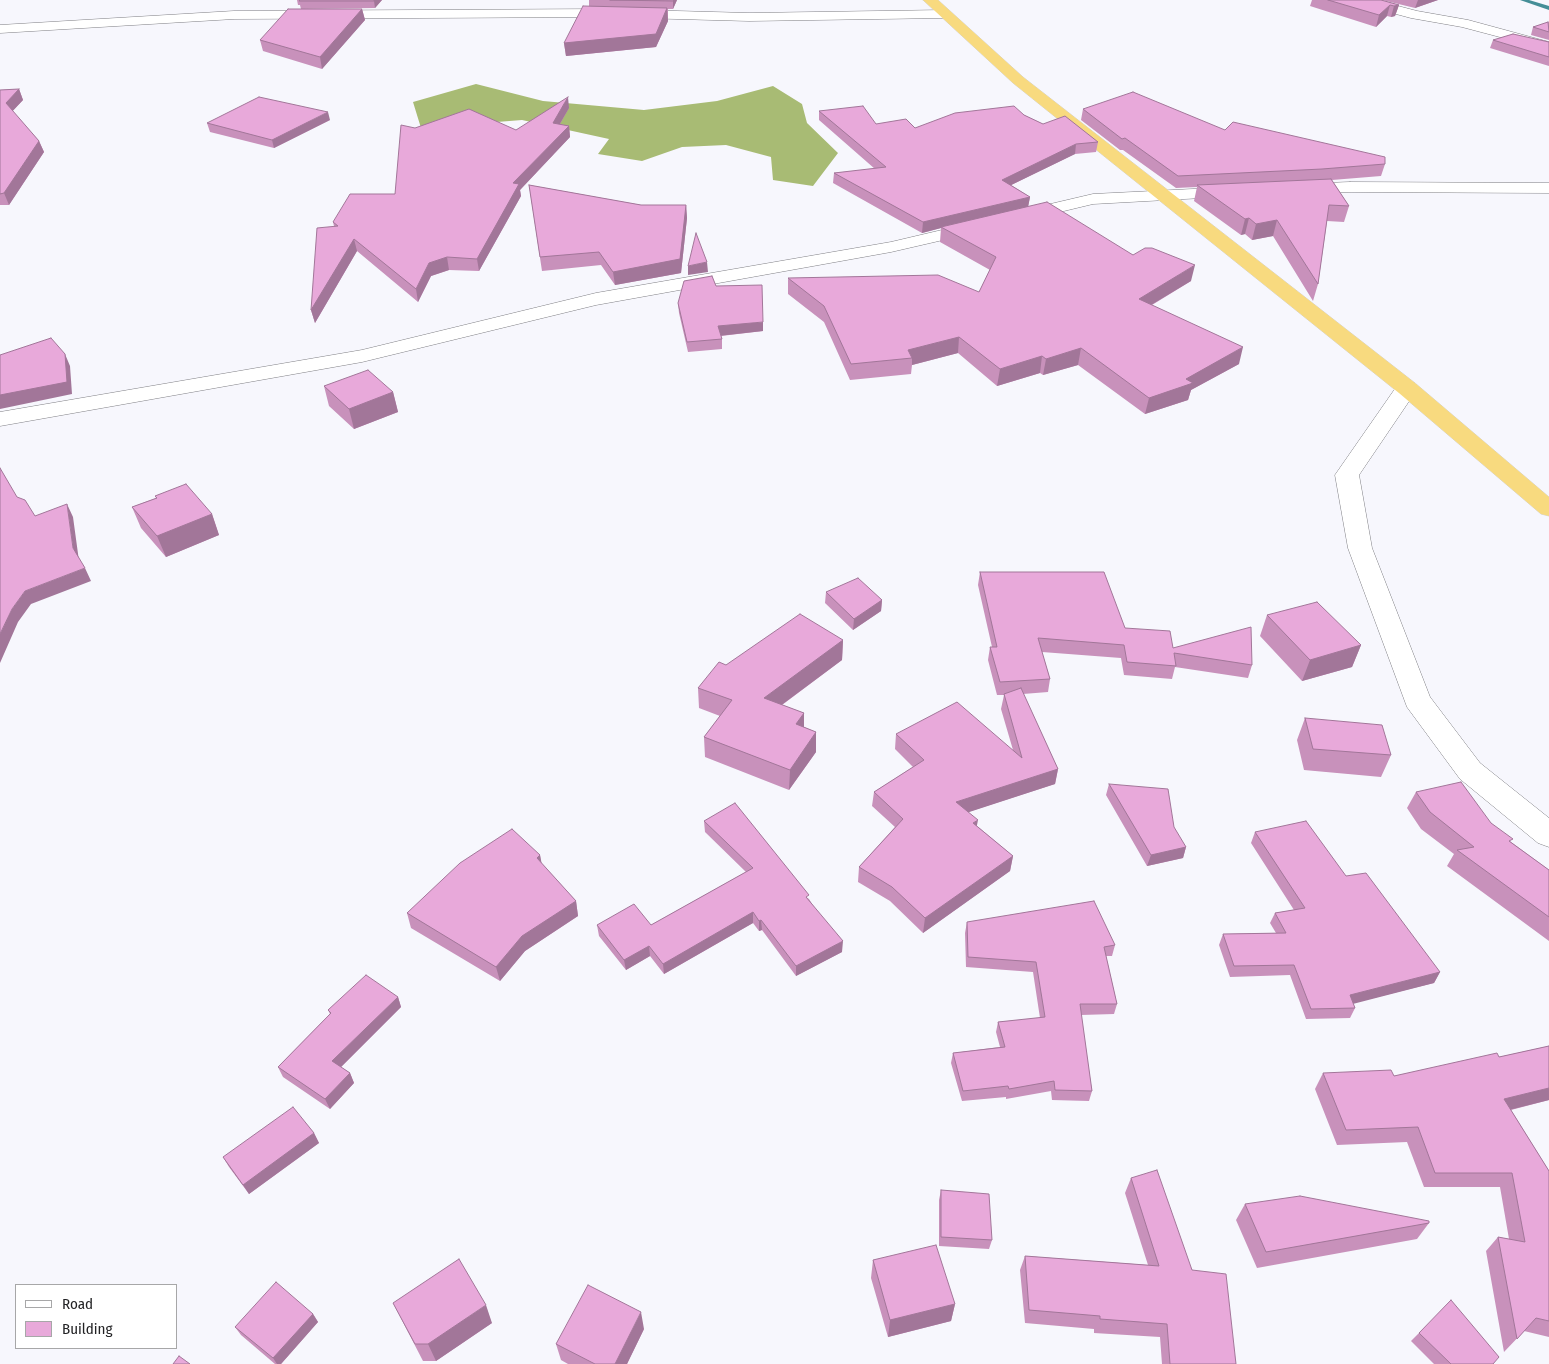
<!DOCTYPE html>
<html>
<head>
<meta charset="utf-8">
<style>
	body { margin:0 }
	#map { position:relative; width:1549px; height:1364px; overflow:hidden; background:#f7f7fd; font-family:"Fira Sans Condensed",sans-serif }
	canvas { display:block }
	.legend { position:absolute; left:15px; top:1284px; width:162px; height:65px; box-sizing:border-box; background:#fff; border:1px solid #a7a7a8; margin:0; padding:6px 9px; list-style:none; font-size:15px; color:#232325 }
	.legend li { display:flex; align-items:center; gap:10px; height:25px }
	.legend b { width:25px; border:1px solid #a7a7a8 }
</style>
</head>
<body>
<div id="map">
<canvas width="1549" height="1364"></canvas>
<ul class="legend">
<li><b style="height:6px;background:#fff"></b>Road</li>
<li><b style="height:14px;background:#e8a9da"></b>Building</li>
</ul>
</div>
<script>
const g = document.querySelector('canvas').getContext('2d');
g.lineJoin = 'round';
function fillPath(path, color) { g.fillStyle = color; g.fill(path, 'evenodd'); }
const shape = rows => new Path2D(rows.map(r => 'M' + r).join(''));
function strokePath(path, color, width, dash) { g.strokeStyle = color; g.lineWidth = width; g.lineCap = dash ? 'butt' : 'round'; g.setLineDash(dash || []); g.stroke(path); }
fillPath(shape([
	[476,84,543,101,644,110,717,101,773,86,802,104,807,123,838,153,813,186,773,180,771,157,726,145,682,147,642,161,598,154,609,139,522,120,421,128,413,102]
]), '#a8bb74');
fillPath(shape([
	[1520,0,1529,0,1549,6,1549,10,1520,0]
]), '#458e97');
const minor = shape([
	[1353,0,1375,0,1417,11,1468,20,1549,42,1549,50,1462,27,1411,18,1355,3,1353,0],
	[604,9,749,13,944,10,951,14,944,18,749,21,604,17,234,19,0,33,0,25,234,11,604,9],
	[1350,182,1549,183,1549,193,1350,192,1301,194,1295,193,1292,189,1295,185,1301,184,1350,182],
	[1233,187,1239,188,1242,192,1239,196,1093,204,1018,222,1012,221,1009,217,1012,213,1093,194,1233,187],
	[976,222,982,223,985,227,982,231,891,252,596,305,362,362,0,426,0,412,362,350,596,293,891,242,976,222],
	[1407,382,1415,383,1418,388,1359,475,1372,548,1430,697,1480,763,1549,818,1549,847,1538,843,1460,779,1407,707,1348,548,1335,475,1399,383,1407,382]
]);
const trunk = shape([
	[923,0,938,0,1023,77,1415,383,1549,497,1549,516,1541,514,1399,393,1013,83,923,0]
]);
strokePath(minor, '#7f7f84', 1);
strokePath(trunk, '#d3d3d3', 1);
fillPath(minor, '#fff');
fillPath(trunk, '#f8da7f');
fillPath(shape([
	[297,0,382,0,375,8,301,9,300,5,298,5],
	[589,0,677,0,673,9,668,9,668,21,656,47,566,56,564,43,589,6],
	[1312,0,1381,0,1399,5,1395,16,1391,17,1387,16,1376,27,1310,6],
	[1382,0,1438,0,1415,8],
	[362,9,365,20,322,69,263,51,260,40],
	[1549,22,1549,40,1531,35,1533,27],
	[1493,40,1549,42,1549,66,1490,48],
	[19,89,23,100,12,111,39,141,44,152,9,205,0,205,0,90],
	[569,108,560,124,569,126,570,137,520,190,521,196,479,271,449,270,431,276,418,302,357,251,315,323,311,310,334,226,333,222,395,194,415,128,516,130],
	[1083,109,1225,130,1385,164,1381,176,1332,180,1349,206,1344,222,1327,221,1318,284,1313,301,1273,236,1252,240,1245,234,1241,235,1194,201,1197,187,1176,188,1123,150,1120,150,1081,120],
	[819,111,876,124,915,128,1024,115,1043,124,1098,142,1096,152,1075,154,1011,185,1030,197,1028,207,1133,255,1191,281,1152,305,1239,364,1191,390,1188,400,1145,414,1078,365,1043,375,1040,373,997,386,958,353,912,365,911,374,850,380,824,322,788,294,788,278,979,292,990,270,940,242,941,228,922,233,833,183,834,173,875,169,819,120],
	[330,120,274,148,210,132,207,123],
	[529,185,641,205,686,205,687,218,681,273,615,285,601,265,542,271],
	[716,286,763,331,721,336,722,339,722,349,688,352,679,313,678,303],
	[324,386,393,392,398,412,354,429,329,406],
	[155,496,212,514,219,535,166,557,141,528,132,507,156,498],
	[980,572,1125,628,1173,648,1252,665,1248,678,1175,667,1172,679,1124,675,1121,658,1042,652,1050,679,1048,692,1023,694,1058,769,1055,784,968,812,977,826,1013,856,1010,871,923,933,890,901,858,882,859,867,895,827,872,806,874,792,913,767,895,749,896,734,1013,750,1001,709,1004,695,997,695,988,660,990,647,992,647,978,585],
	[826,592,882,600,881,611,853,630,825,603],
	[1267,615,1361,645,1352,667,1302,681,1260,636],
	[843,640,842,660,782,705,804,713,804,727,816,732,816,752,789,790,705,757,704,737,720,716,699,708,698,688,726,665],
	[1305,718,1391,755,1381,777,1304,770,1297,740],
	[1109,784,1186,847,1183,858,1147,866,1106,795],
	[1416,792,1491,823,1511,842,1549,870,1549,941,1447,866,1454,854,1421,829,1407,808],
	[704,821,809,899,842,952,796,976,762,930,759,931,753,923,664,974,650,956,626,970,599,936,597,925,651,925,746,872,705,832],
	[1255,832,1346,876,1440,972,1434,983,1353,1003,1355,1008,1350,1018,1306,1019,1290,975,1230,977,1219,945,1223,934,1276,933,1270,923,1275,913,1294,910,1251,843],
	[540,855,541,863,576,901,578,916,525,951,500,981,411,928,407,913],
	[967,922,1115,945,1112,956,1106,956,1117,1004,1114,1014,1081,1015,1092,1091,1089,1101,1052,1100,1051,1091,1006,1099,1006,1097,962,1101,951,1063,953,1053,1000,1047,996,1032,998,1022,1040,1018,1033,972,966,967,965,933],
	[398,997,401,1007,341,1067,350,1073,354,1083,330,1109,283,1077,278,1067,330,1014,328,1010],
	[1549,1046,1549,1100,1511,1110,1549,1171,1549,1337,1524,1331,1504,1352,1486,1251,1498,1237,1509,1239,1500,1187,1424,1187,1407,1142,1337,1145,1315,1089,1323,1073,1394,1076,1499,1057],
	[314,1133,319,1143,249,1194,229,1167,223,1157],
	[1131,1178,1192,1270,1236,1364,1162,1364,1160,1337,1094,1333,1094,1329,1025,1323,1020,1270,1025,1256,1148,1265,1125,1193],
	[941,1190,992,1240,989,1249,939,1246,939,1200],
	[1245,1204,1429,1223,1417,1239,1257,1268,1236,1220],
	[873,1260,955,1304,951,1321,888,1337,871,1278],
	[393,1303,492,1323,436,1361,423,1361],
	[313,1314,318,1322,281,1364,275,1364,241,1335,235,1327],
	[644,1329,627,1364,568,1364,561,1360,556,1344],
	[1419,1333,1493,1364,1434,1364,1411,1341]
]), '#c891bb');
fillPath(shape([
	[374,0,382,0,375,8,374,1],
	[674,0,677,0,673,9,673,1],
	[1418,0,1438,0,1415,8],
	[1390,5,1387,16,1376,27,1379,15],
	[1399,5,1395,16,1391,17,1394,6],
	[667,8,668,21,656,47,566,56,564,43],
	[362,9,365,20,322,69,320,57],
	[19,89,23,100,10,114,6,103],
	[568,97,569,108,554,134,553,123],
	[328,112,330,120,274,148,272,140],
	[569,126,570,137,520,190,521,196,479,271,477,259,513,183],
	[39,141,44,152,9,205,4,193],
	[1076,144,1075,154,1001,190,1002,180],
	[1030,197,1028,207,941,227,941,228,922,233,923,222],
	[686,205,687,218,681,273,615,285,613,272],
	[1249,218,1245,234,1241,235,1245,219],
	[1277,220,1273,236,1252,240,1256,224],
	[354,239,357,251,315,323,311,310],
	[447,257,449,270,431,276,418,302,416,289,429,263],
	[707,262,708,272,688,275,688,266],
	[1195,265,1191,281,1136,314,1139,299],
	[763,322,763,331,718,336,718,326],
	[959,337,958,353,912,365,912,358,908,350],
	[1243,347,1239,364,1191,390,1188,400,1145,414,1149,398],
	[1081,348,1078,365,1043,375,1046,359],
	[65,354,70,366,72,394,0,409,0,395],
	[1042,356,1040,373,997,386,1000,369],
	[393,392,398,412,354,429,349,409],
	[67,504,73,517,79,561,73,548],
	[212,514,219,535,166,557,157,536],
	[85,568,91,581,31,604,18,622,0,663,0,634,12,609,25,591],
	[882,600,881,611,853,630,854,619],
	[843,640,842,660,764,718,764,698],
	[1361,645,1352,667,1302,681,1310,660],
	[804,713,804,733,796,724],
	[816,732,816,752,789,790,790,770],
	[1058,769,1055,784,954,817,956,802],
	[978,820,975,835,973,823],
	[1186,847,1183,858,1147,866,1151,855],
	[540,855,543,870,537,858],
	[1013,856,1010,871,923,933,925,918],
	[576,901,578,916,525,951,500,981,496,967,522,936],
	[753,912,753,923,664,974,663,964],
	[761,920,762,930,759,931,759,921],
	[843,941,842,952,796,976,796,966],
	[649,946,650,956,626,970,624,960],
	[1440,972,1434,983,1345,1006,1350,995],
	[398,997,401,1007,337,1071,332,1061],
	[350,1073,354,1083,330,1109,325,1099],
	[1549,1088,1549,1100,1493,1114,1504,1099],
	[314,1133,319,1143,249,1194,243,1185],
	[955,1304,951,1321,888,1337,890,1320],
	[486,1305,492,1323,436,1361,428,1344],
	[641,1312,644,1329,627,1364,615,1364],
	[313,1314,318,1322,281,1364,277,1364,273,1358]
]), '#a27699');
const building = shape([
	[300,0,374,0,374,1,299,1,300,0],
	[610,0,674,0,673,1,610,0],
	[1328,0,1381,0,1399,5,1394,6,1390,5,1379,15,1328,0],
	[583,6,667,8,656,34,564,43,583,6],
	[288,9,362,9,320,57,260,40,288,9],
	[1548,22,1549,32,1533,27,1548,22],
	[1513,34,1549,42,1549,57,1493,40,1513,34],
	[19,89,6,103,39,141,4,193,0,194,0,90,19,89],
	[1133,92,1225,130,1233,122,1385,157,1385,164,1322,169,1178,176,1125,138,1122,139,1083,109,1133,92],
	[259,97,328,112,272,140,207,123,259,97],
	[568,97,553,123,569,126,513,183,519,184,477,259,447,257,429,263,416,289,354,239,311,310,317,228,338,226,333,222,350,194,395,194,401,125,415,128,469,109,516,130,568,97],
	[863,106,876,124,906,119,915,128,955,113,1014,106,1024,115,1043,124,1065,116,1098,142,1076,144,1002,180,1030,197,923,222,834,173,886,167,819,111,863,106],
	[1331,179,1349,206,1329,205,1318,284,1277,220,1256,224,1249,218,1245,219,1197,185,1331,179],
	[529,185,641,205,686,205,680,259,613,272,599,252,540,257,529,185],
	[1047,202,1133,255,1145,248,1152,248,1195,265,1139,299,1243,347,1186,379,1193,383,1149,398,1081,348,1046,359,1042,356,1000,369,959,337,908,350,912,358,851,364,824,306,788,278,938,275,979,292,996,257,941,227,1047,202],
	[696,233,707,262,688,266,696,233],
	[712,276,716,286,762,285,763,322,718,326,722,339,687,342,678,303,684,281,712,276],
	[51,338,65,354,67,382,0,395,0,355,51,338],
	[368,370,393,392,349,409,324,386,368,370],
	[0,468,17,497,25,500,35,516,67,504,73,548,85,568,25,591,12,609,0,634,0,468],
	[186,484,212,514,157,536,132,507,157,498,155,496,186,484],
	[980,572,1104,572,1125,628,1170,631,1173,648,1251,627,1252,665,1174,653,1176,666,1127,662,1124,645,1038,638,1050,679,1000,682,990,647,997,647,980,572],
	[858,578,882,600,854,619,826,592,858,578],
	[1317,602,1361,645,1310,660,1267,615,1317,602],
	[800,614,843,640,764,698,804,713,796,724,816,732,790,770,704,737,732,700,698,688,719,662,726,665,800,614],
	[1021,688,1058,769,956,802,978,820,973,823,1013,856,925,918,892,887,859,867,903,819,874,792,924,760,896,734,957,702,1022,758,1004,694,1021,688],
	[1305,718,1382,725,1391,755,1313,749,1305,718],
	[1461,782,1491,823,1513,839,1509,841,1549,870,1549,917,1457,850,1474,847,1430,812,1416,792,1461,782],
	[1109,784,1168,789,1174,827,1186,847,1151,855,1109,784],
	[735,803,809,895,806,897,843,941,796,966,761,920,759,921,753,912,663,964,649,946,624,960,597,925,634,904,651,925,753,868,704,821,735,803],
	[1306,821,1346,876,1366,873,1440,972,1350,995,1355,1008,1311,1009,1294,965,1234,966,1223,934,1286,933,1275,913,1305,908,1255,832,1306,821],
	[512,829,540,855,537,858,576,901,522,936,496,967,407,913,460,863,512,829],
	[1094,901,1115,945,1104,947,1117,1004,1080,1004,1092,1091,1055,1090,1054,1081,1009,1089,1008,1086,963,1091,953,1053,1005,1047,998,1022,1045,1017,1036,962,968,957,967,922,1094,901],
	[366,975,398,997,332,1061,350,1073,325,1099,278,1067,331,1013,328,1010,366,975],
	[1549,1046,1549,1088,1504,1099,1549,1171,1549,1321,1536,1318,1517,1339,1498,1237,1525,1242,1512,1173,1435,1173,1418,1127,1346,1130,1323,1073,1391,1070,1394,1076,1497,1053,1499,1057,1549,1046],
	[293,1107,314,1133,243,1185,223,1157,293,1107],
	[1157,1170,1192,1270,1226,1274,1236,1364,1170,1364,1167,1324,1100,1319,1100,1316,1029,1310,1025,1256,1159,1266,1131,1178,1157,1170],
	[941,1190,989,1194,992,1240,941,1237,941,1190],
	[1300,1196,1429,1221,1429,1223,1266,1252,1245,1204,1300,1196],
	[936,1245,955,1304,890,1320,873,1260,936,1245],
	[459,1259,486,1305,428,1344,415,1344,393,1303,459,1259],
	[276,1282,313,1314,273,1358,235,1327,276,1282],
	[588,1285,641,1312,615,1364,595,1364,556,1344,588,1285],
	[1451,1300,1499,1357,1493,1364,1451,1364,1419,1333,1451,1300],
	[179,1356,190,1364,173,1364,179,1356]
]);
fillPath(building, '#e8a9da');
strokePath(building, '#a27699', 1);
</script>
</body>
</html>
